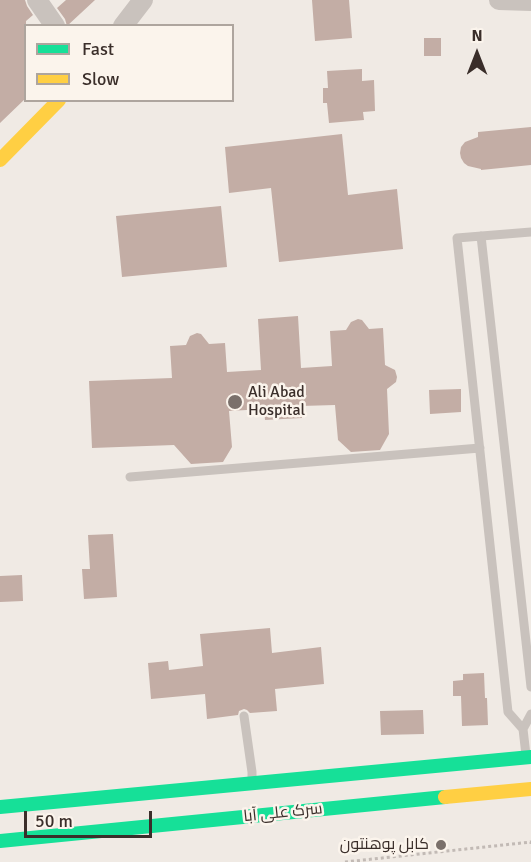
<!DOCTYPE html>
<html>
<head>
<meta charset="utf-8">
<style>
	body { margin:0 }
	#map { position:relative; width:531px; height:862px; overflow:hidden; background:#f0eae4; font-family:Signika,sans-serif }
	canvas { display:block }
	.legend { position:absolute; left:24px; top:24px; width:210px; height:78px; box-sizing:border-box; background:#fbf4ec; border:2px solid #aea59e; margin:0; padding:8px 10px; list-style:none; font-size:18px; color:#3a2e2a }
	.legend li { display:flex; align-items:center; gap:12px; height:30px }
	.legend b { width:30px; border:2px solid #aea59e }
	.north { position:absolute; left:447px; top:24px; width:60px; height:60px; -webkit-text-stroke:4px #fbf4ec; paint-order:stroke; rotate:0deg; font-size:16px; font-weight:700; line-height:24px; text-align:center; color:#3a2e2a }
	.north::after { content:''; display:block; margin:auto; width:21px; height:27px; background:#3a2e2a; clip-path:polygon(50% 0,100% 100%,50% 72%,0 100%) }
	.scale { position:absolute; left:24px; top:811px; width:128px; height:27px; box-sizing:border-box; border:3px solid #3a2e2a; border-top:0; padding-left:8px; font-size:18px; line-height:21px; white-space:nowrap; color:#3a2e2a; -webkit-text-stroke:4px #fbf4ec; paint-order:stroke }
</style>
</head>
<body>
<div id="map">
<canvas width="531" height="862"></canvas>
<ul class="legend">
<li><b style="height:8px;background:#16e098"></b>Fast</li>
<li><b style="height:8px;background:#ffcf43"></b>Slow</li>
</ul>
<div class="north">N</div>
<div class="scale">50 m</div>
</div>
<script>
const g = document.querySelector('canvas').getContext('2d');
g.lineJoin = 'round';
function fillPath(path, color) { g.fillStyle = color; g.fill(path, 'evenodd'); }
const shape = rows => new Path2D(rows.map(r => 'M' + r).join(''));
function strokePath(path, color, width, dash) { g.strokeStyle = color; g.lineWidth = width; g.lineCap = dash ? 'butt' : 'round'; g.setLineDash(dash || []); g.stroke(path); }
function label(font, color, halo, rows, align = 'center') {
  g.font = font + ' Signika,Cairo,sans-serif'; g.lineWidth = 5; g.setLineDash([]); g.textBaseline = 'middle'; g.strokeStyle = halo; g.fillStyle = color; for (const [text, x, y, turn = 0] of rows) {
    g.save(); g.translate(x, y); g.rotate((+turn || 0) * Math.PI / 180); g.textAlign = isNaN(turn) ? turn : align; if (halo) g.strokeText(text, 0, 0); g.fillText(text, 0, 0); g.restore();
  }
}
fillPath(shape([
	[0,0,25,0,27,6,33,15,26,21,26,98,0,123],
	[66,0,95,0,67,26,65,19,57,8],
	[312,0,349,0,352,38,315,41],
	[424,38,441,38,441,56,424,56],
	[362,69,362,81,374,80,375,111,363,112,364,120,329,123,327,103,323,103,323,88,328,88,327,71],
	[531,127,531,165,481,170,481,169,468,166,464,163,461,158,460,153,461,147,465,142,478,137,478,132],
	[342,134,348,195,397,189,403,249,279,262,271,188,229,193,225,147],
	[221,206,227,267,122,277,116,216],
	[298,316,301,368,332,366,330,331,346,330,351,322,358,319,362,320,369,329,383,328,385,365,395,370,397,377,396,382,387,389,389,434,380,450,351,452,338,440,335,405,301,406,302,418,265,420,264,409,229,411,232,447,223,462,191,464,174,445,92,448,89,381,172,378,170,346,186,345,190,336,197,333,201,334,209,344,225,343,227,372,261,370,258,319],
	[461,389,461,412,430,414,429,390],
	[113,534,117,597,84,599,82,569,90,569,88,535],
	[22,575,23,601,0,602,0,576],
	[270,628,272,653,321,647,324,684,275,689,277,711,250,713,247,710,244,709,239,711,238,715,207,719,205,694,151,699,148,663,168,661,169,670,203,666,200,634],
	[484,673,485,698,487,698,488,725,462,726,461,696,453,696,453,681,463,680,463,674],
	[423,710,424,734,381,735,380,711]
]), '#c3ada5');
strokePath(shape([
	[345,862,531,842,531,845]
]), '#c2bab5', 3, [3, 3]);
strokePath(shape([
	[481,236,531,687],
	[130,477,480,448],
	[244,716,252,772,252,781],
	[523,729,508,712,457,238,531,232],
	[526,755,523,729,531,714]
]), '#c9c2bd', 9);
strokePath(shape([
	[37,0,55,26],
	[499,0,531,1],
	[123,26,143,0]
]), '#c9c2bd', 20);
strokePath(shape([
	[0,807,531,757],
	[0,841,445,797]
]), '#16e098', 14);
strokePath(shape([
	[0,160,59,100],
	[445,797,531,789]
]), '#ffcf43', 14);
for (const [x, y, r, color] of [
	[235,402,8,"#7a706b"],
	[441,845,6,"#7a706b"]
]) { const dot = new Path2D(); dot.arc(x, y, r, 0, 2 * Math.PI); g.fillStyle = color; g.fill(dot); strokePath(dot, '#fbf4ec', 2); }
label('16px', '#3a2e2a', '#fbf4ec', [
	["Ali Abad",248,393],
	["Hospital",248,411],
	["کابل پوهنتون",429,845,"right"]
], 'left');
label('16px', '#3a2e2a', '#fbf4ec', [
	["سرک علی آبا",283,813,-6]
]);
</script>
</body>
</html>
